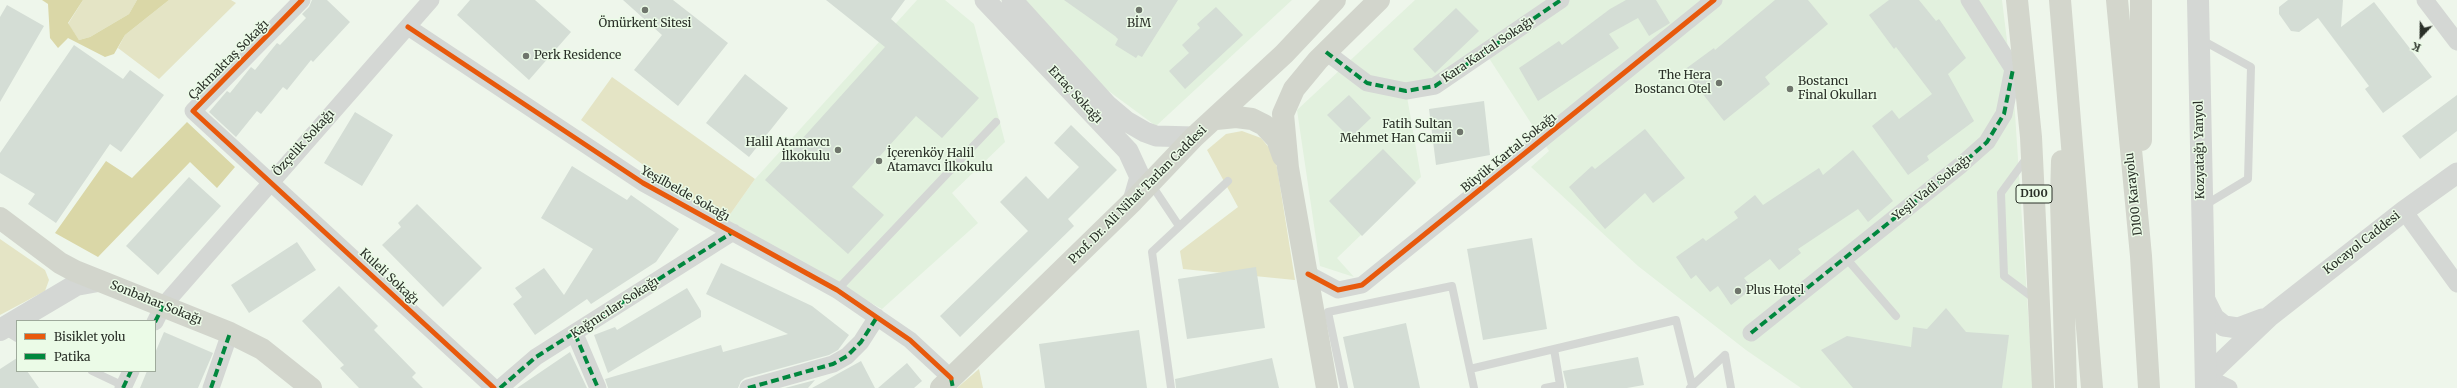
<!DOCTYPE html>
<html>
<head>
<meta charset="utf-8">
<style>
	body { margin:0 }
	#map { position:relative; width:2457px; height:388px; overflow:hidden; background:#eef6eb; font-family:Merriweather,serif }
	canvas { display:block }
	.legend { position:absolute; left:16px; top:320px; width:140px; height:52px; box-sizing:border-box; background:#ebfbe7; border:1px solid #9eaa9b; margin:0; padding:5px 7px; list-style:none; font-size:12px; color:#2a3028 }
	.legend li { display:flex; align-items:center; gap:8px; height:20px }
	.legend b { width:20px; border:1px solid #9eaa9b }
	.north { position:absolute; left:2401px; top:16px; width:40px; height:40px; -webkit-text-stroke:3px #ebfbe7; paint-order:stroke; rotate:202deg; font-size:11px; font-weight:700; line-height:16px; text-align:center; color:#2a3028 }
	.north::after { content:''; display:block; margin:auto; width:14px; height:18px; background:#2a3028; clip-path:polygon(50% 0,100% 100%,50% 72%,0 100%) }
</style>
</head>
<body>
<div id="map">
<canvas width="2457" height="388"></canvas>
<ul class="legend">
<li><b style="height:5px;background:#e8590c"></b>Bisiklet yolu</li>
<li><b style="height:5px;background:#00873e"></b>Patika</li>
</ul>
<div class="north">K</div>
</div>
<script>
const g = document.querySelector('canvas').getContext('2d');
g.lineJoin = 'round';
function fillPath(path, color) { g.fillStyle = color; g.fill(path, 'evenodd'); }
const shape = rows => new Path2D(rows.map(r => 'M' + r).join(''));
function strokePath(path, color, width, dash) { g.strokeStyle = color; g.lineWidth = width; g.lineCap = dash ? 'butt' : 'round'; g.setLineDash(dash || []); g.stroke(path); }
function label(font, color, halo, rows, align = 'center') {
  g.font = font + ' Merriweather,serif'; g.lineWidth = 3; g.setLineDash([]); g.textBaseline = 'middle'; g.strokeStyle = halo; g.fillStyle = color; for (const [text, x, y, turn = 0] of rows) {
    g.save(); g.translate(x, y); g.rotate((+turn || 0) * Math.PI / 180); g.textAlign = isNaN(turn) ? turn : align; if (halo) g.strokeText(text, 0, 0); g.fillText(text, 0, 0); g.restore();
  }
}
fillPath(shape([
	[917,0,945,0,974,24,1005,142,952,193,978,223,882,309,724,223,755,179],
	[1023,0,1292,0,1156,126,1072,64],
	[1415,0,2002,0,2014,98,2033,388,1801,388,1746,350,1638,266,1531,167,1549,151,1485,52,1406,91,1421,177,1337,258,1354,277,1320,266,1297,110]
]), '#e2f1de');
fillPath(shape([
	[83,0,137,0,129,14,90,37,79,40,68,24],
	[169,0,231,0,236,3,159,79,118,48,125,35],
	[612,77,755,179,724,223,581,120],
	[1242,131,1261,138,1275,155,1295,280,1183,269,1180,251,1238,207,1207,150,1226,134],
	[0,239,45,270,49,280,45,291,0,315],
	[979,369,983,388,957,388]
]), '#e4e4c5');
fillPath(shape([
	[42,0,83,0,68,23,79,40,90,37,129,14,137,0,169,0,125,35,114,54,105,57,68,38,58,48,50,38,48,4],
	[187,122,235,167,217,188,190,162,98,257,55,233,106,161,132,178]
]), '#dad7a7');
fillPath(shape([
	[312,0,327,0,350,22,313,62,311,60,287,90,283,87,261,114,257,111,236,137,209,112,227,91,230,93,251,67,255,70,277,43,280,45,306,18,302,14,309,7],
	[470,0,535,0,571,32,529,80,457,15],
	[623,0,673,0,728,43,678,106,634,70,662,35],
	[826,0,905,0,891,19,979,98,942,138,916,116,852,187,884,215,848,254,765,180,885,47],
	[1064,0,1178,0,1142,57,1138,55,1136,58,1115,45,1118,39,1115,36],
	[1626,0,1656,0,1670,23,1649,36,1638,18,1609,34,1619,48,1538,101,1519,68,1559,41,1562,45,1610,9],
	[1775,0,1808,0,1828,24,1765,77,1770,84,1724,121,1684,70,1714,48,1715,50],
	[1889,0,1919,0,1936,21,1939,19,1966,58,1948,74,1974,121,1927,156,1929,160,1908,175,1872,126,1892,110,1899,119,1932,94,1896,47,1894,49,1869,15],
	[2288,0,2343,0,2341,27,2374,2,2432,77,2383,113,2365,89,2369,86,2318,18,2299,32,2291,31,2279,14,2279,7],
	[7,5,44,26,0,102,0,17],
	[1216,7,1243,35,1185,89,1169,71,1189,53,1182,45,1200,28,1197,24],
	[1456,8,1479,31,1435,73,1413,49],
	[74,45,123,79,130,70,164,95,121,152,110,144,56,223,28,204,35,194,0,173,0,153],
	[745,74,788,108,749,157,706,123],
	[1349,95,1371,118,1350,138,1327,115],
	[2457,95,2457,131,2420,159,2402,136],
	[1484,101,1490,155,1436,165,1429,109],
	[355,112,393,135,362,186,324,163],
	[1071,125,1117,170,1068,219,1074,226,960,337,940,316,1028,231,1000,202,1026,176,1048,199,1079,167,1054,143],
	[1645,129,1685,178,1653,203,1645,193,1605,229,1569,187,1592,166,1595,169],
	[1383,149,1416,183,1362,236,1329,201],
	[1853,150,1893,201,1868,222,1858,209,1798,249,1801,253,1779,270,1770,259,1744,278,1749,284,1746,287,1749,291,1731,305,1718,286,1710,292,1696,275,1691,279,1676,257,1703,238,1706,241,1738,218,1734,212,1755,195,1763,205,1819,168,1823,175],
	[572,166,627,200,631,195,679,229,656,262,591,304,587,299,535,335,513,304,522,297,515,288,544,268,564,295,593,249,541,218],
	[189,177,221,206,158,275,126,246],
	[417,204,482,268,443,307,382,245,401,227,398,223],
	[1532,238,1547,329,1483,340,1467,249],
	[297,242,316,270,249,313,231,285],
	[721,263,812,306,849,335,838,350,829,355,745,378,741,381,738,388,608,388,605,379,721,345,723,352,788,334,706,294],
	[1256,267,1265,328,1187,339,1178,279],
	[339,286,378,326,374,330,416,373,412,377,423,388,359,388,340,368,344,365,302,321],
	[687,288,701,311,701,317,608,373,594,335,615,327,617,330],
	[1946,308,1966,332,2009,335,2002,388,1853,388,1821,350,1847,336,1911,347,1913,327,1927,329],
	[1406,323,1420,388,1354,388,1343,337],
	[1139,330,1147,388,1045,388,1039,344],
	[164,332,213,353,198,388,140,388,147,371,155,371,155,353],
	[570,352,587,388,517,388],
	[1638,357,1644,385,1627,388,1567,388,1563,371],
	[17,358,17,371,27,371,39,388,0,388,0,369],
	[1272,358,1279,388,1176,388,1175,379],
	[861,361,875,388,812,388],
	[907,363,922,381,914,388,878,388],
	[815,380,808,388,785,388]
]), '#d4ddd5');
strokePath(shape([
	[2200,39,2251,67,2248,179,2205,205],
	[2028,156,2001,193,2004,276,2035,299],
	[1151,184,1179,226],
	[1846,258,1896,316],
	[837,290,996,122],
	[4,330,17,338],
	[1554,349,1560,385],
	[1725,355,1731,388],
	[1470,369,1676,320,1692,385],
	[92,371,124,386],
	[1171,388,1152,252,1228,181],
	[1344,388,1328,312,1452,286,1474,388],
	[1545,388,1560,385,1560,388],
	[1690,388,1725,355]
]), '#d4d7d4', 8);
strokePath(shape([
	[302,0,193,111,494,388],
	[2425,0,2457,42],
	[408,27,643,183,837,290,910,340,951,378],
	[1326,52,1367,83,1406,91,1435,86,1561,0],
	[2404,211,2457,284],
	[1308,274,1338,290,1362,285,1714,0],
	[155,322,163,306,431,0],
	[1751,333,1961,165,1987,142,2004,114,2013,69,1969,0],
	[575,334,598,388],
	[2206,377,2229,388],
	[123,388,131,371],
	[211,388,230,333],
	[500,388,536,357,733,232],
	[748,388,833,364,847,356,861,342,877,317]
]), '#d4d7d4', 17);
strokePath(shape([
	[985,0,1128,151,1140,177,1133,201],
	[1012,0,1107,105,1126,121,1145,132,1156,136,1194,137],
	[2205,300,2214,318,2224,326,2238,328,2262,319],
	[2206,377,2270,316,2404,211,2457,173]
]), '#d4d7d4', 21);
strokePath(shape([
	[2198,0,2206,388],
	[0,330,76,285,98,281]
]), '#d4d7d4', 22);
strokePath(shape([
	[1216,119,1236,117,1252,119,1264,125,1277,139,1283,156],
	[0,218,60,263,75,271,230,333,262,349,311,388],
	[941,388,1133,201,1194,137,1284,54,1335,0],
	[1327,388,1288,168,1283,114,1294,89,1318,60,1379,0]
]), '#d2d5cc', 22);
strokePath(shape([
	[2017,0,2031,137,2043,388],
	[2060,0,2092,388],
	[2117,0,2141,256,2149,388],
	[2141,140,2141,0],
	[2062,161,2061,199,2066,388]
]), '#d3d6cc', 22);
strokePath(shape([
	[1326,52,1367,83,1406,91,1435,86,1561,0],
	[155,322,163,306],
	[1751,333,1961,165,1987,142,2004,114,2013,69],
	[575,334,598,388],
	[951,378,953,388],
	[123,388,131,371],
	[211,388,230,333],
	[500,388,536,357,733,232],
	[748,388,833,364,847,356,861,342,877,317]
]), '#00873e', 4, [8, 4]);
strokePath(shape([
	[302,0,193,111,494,388],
	[408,27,643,183,837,290,910,340,951,378],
	[1308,274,1338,290,1362,285,1714,0]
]), '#e8590c', 5);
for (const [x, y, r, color] of [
	[645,10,4,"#6f756c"],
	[1139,10,4,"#6f756c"],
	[526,56,4,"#6f756c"],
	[1719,83,4,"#6f756c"],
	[1790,89,4,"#6f756c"],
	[1460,132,4,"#6f756c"],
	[838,150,4,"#6f756c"],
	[879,161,4,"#6f756c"],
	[1738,291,4,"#6f756c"]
]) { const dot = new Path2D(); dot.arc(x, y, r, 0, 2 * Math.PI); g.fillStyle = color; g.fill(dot); strokePath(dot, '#ebfbe7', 1.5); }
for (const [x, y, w] of [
	[2034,194,36]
]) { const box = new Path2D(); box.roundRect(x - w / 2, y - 9, w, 18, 3); g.fillStyle = '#ebfbe7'; g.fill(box); strokePath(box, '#2a3028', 1); }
label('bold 11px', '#2a3028', null, [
	["D100",2034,194]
]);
label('12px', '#2a3028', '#ebfbe7', [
	["Ömürkent Sitesi",645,24,"center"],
	["BİM",1139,24,"center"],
	["Perk Residence",534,56],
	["The Hera",1711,76,"right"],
	["Bostancı Otel",1711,90,"right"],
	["Bostancı",1798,82],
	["Final Okulları",1798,96],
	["Fatih Sultan",1452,125,"right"],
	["Mehmet Han Camii",1452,139,"right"],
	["Halil Atamavcı",830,143,"right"],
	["İlkokulu",830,157,"right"],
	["İçerenköy Halil",887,154],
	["Atamavcı İlkokulu",887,168],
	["Plus Hotel",1746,291]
], 'left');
label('12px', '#2a3028', '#ebfbe7', [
	["Kara Kartal Sokağı",1488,50,-34],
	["Çakmaktaş Sokağı",229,60,-45],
	["Ertaç Sokağı",1075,95,47],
	["Özçelik Sokağı",304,143,-48],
	["Kozyatağı Yanyol",2200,150,-91],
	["Büyük Kartal Sokağı",1509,153,-39],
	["Yeşil Vadi Sokağı",1932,188,-39],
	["Yeşilbelde Sokağı",685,194,29],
	["D100 Karayolu",2134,194,-96],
	["Prof. Dr. Ali Nihat Tarlan Caddesi",1138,195,-45],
	["Kocayol Caddesi",2362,243,-38],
	["Kuleli Sokağı",389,277,43],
	["Sonbahar Sokağı",156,303,22],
	["Kağnıcılar Sokağı",615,308,-33]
]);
</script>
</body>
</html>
